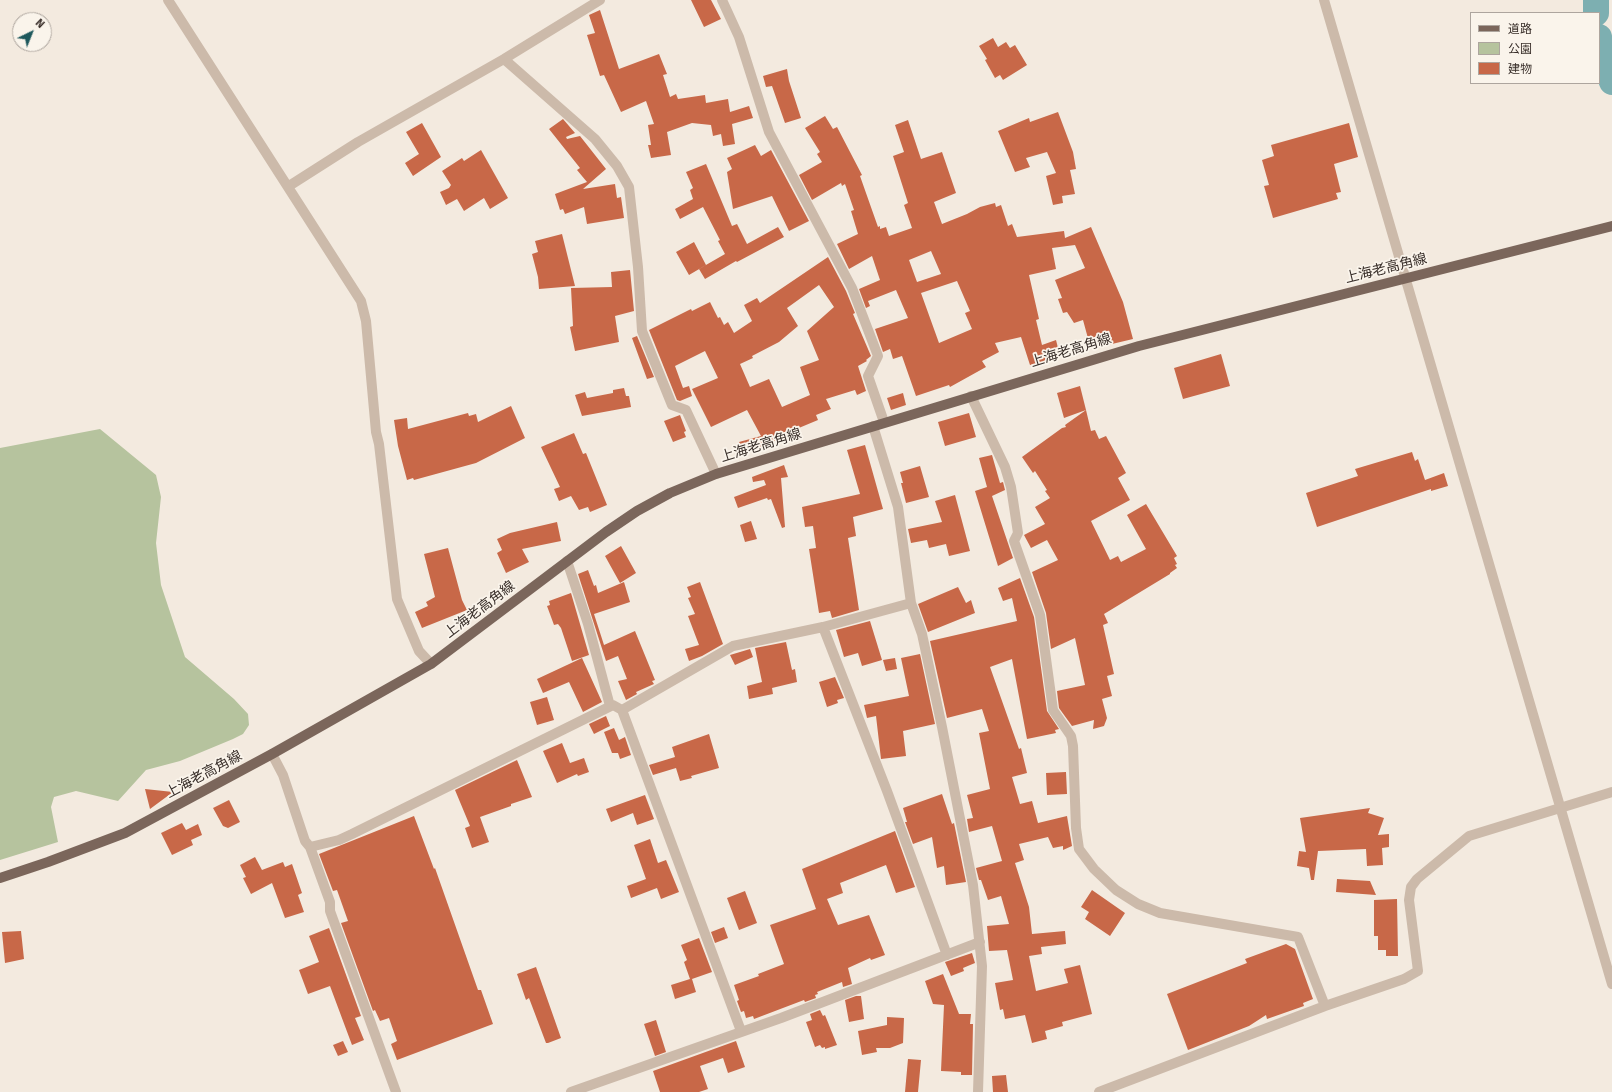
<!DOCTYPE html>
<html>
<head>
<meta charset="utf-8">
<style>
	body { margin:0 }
	#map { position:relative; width:1612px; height:1092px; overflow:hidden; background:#f3eadf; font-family:Signika,"Noto Sans JP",sans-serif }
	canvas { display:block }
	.legend { position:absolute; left:1470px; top:12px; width:130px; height:72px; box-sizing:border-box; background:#faf4eb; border:1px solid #ada59e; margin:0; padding:5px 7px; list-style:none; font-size:12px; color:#392f2a }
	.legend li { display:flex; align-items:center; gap:8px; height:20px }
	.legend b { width:20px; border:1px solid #ada59e }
	.north { position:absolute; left:12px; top:12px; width:40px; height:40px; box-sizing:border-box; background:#faf4eb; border:1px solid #ada59e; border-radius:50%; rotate:43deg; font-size:11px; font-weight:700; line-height:16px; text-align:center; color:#392f2a }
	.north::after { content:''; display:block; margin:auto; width:14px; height:18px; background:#1e585c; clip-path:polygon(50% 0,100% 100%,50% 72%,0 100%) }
</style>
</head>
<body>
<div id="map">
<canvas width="1612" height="1092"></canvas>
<ul class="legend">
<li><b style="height:5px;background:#7b665b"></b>道路</li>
<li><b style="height:11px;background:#b6c39e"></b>公園</li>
<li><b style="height:11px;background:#c86848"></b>建物</li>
</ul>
<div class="north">N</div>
</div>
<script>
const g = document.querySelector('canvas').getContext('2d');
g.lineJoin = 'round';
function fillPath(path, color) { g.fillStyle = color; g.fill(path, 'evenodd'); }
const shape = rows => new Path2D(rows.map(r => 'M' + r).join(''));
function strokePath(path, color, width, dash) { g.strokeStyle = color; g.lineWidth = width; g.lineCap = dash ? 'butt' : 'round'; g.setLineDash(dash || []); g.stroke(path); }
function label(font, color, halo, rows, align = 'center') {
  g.font = font + ' Signika,"Noto Sans JP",sans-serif'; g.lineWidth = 3.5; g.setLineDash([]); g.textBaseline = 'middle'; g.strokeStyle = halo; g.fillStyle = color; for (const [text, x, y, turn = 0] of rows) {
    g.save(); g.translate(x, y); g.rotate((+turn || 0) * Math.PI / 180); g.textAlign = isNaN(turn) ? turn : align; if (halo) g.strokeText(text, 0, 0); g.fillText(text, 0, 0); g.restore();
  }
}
fillPath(shape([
	[100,429,156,475,161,497,156,543,161,585,185,657,234,699,248,714,249,725,243,734,233,739,180,761,146,770,118,801,76,791,54,797,51,807,58,842,0,860,0,448]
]), '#b6c39e');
strokePath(shape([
	[1596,0,1596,13],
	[1599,37,1603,58,1612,82]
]), '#7dafb1', 26);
fillPath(shape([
	[691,0,711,0,721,19,704,27],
	[600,10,619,69,659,54,667,74,663,75,670,97,676,94,678,99,705,95,706,103,728,99,730,112,749,106,753,118,732,124,735,144,723,146,721,134,713,136,711,125,692,123,667,132,671,155,651,158,648,145,651,145,648,125,654,124,646,101,621,112,604,75,600,76,587,35,595,33,589,15],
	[993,38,998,47,1006,42,1010,48,1015,45,1027,65,1003,80,1000,75,995,78,985,60,987,59,979,46],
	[787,69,789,81,801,118,785,123,772,86,766,87,763,76],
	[1058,112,1073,152,1076,169,1070,170,1075,194,1062,196,1063,203,1053,205,1046,176,1056,173,1047,152,1026,158,1030,167,1015,172,998,131,1029,118,1030,122],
	[825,116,833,129,837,127,862,175,860,176,878,227,880,226,880,229,886,227,889,236,912,228,904,205,908,203,893,156,904,152,895,125,908,120,921,159,942,152,956,193,934,202,942,224,967,214,980,207,995,203,996,207,1001,205,1008,226,1012,224,1017,237,1064,231,1065,238,1091,227,1123,302,1133,339,1095,348,1094,341,1089,342,1083,320,1074,323,1067,312,1063,313,1058,299,1062,298,1055,280,1085,268,1075,245,1052,248,1056,269,1029,275,1039,319,1036,320,1042,345,1056,340,1060,356,1050,359,1051,361,1030,365,1021,337,995,343,999,352,982,361,986,367,950,387,949,385,916,396,902,356,893,359,890,349,883,352,875,329,908,318,896,290,868,301,870,306,866,308,859,289,880,280,872,256,849,269,837,244,858,234,851,211,854,210,845,184,842,186,841,183,812,200,799,175,822,162,817,154,820,152,805,128],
	[931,251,941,274,917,282,909,260],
	[957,281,970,311,965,313,972,329,939,343,921,293],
	[563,119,575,133,566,137,567,139,580,136,606,169,583,189,615,184,617,198,621,197,624,218,587,224,584,207,565,214,563,209,560,210,555,194,587,182,577,170,580,168,549,129],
	[422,123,441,157,413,176,405,163,419,154,406,132],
	[1349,123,1358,157,1334,164,1341,192,1336,193,1338,199,1273,218,1264,186,1269,185,1262,160,1274,156,1271,145],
	[755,145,761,156,771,150,809,221,789,231,772,196,733,209,727,172,732,169,727,158],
	[481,150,508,198,490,209,484,198,464,211,457,199,446,205,440,192,449,188,451,185,442,171,462,158,464,161],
	[706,164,732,226,737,224,747,244,778,227,784,237,737,262,736,261,705,279,699,269,725,254,718,241,720,240,703,207,680,219,675,209,693,199,690,190,693,188,686,172],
	[562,234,575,286,539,289,538,277,532,254,538,252,535,241],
	[694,242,706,265,689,275,676,252],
	[828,257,846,291,855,313,853,314,871,356,866,360,867,361,858,366,866,391,857,395,855,390,826,399,831,409,816,415,818,420,794,430,763,447,743,454,739,442,761,436,747,410,711,427,692,389,718,378,705,351,675,366,683,388,689,386,692,396,680,401,677,400,649,330,691,309,692,311,710,302,718,318,720,317,724,325,728,322,734,333,752,321,744,305,757,298,760,303],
	[819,285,834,307,807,331,819,360,800,367,810,395,782,407,769,379,750,387,740,364,753,358,752,356,779,342,798,326,787,308],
	[630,270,634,311,615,316,619,342,575,351,570,327,573,326,571,288,612,287,611,272],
	[637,336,654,377,647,379,632,338],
	[1221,354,1230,386,1183,399,1174,368],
	[1080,386,1086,410,1064,418,1057,393],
	[624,388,626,396,629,396,631,407,582,416,575,395,585,392,587,398,613,393,613,390],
	[903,393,906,405,891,410,887,398],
	[511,406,525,438,476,463,414,480,413,478,407,480,398,446,394,420,407,418,408,429,468,413,469,416,476,414,478,422],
	[1086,410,1091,431,1095,430,1099,439,1106,436,1126,473,1118,478,1130,500,1091,521,1110,560,1118,556,1121,562,1146,549,1127,515,1146,504,1177,556,1174,558,1177,564,1175,565,1177,568,1170,573,1170,574,1104,614,1108,623,1103,625,1114,674,1107,676,1112,696,1102,699,1107,718,1104,726,1093,729,1094,720,1072,726,1059,708,1057,691,1085,685,1075,638,1051,649,1046,613,1032,572,1058,560,1047,540,1031,548,1024,535,1045,524,1035,507,1050,498,1045,491,1047,490,1035,471,1033,473,1022,457,1062,428,1066,427,1065,425],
	[969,413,976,437,945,446,938,422],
	[680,415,686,431,684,432,686,437,673,442,664,421],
	[574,433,583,454,586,453,607,505,590,512,588,507,579,510,571,496,559,501,554,489,560,487,541,447],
	[865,445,883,509,853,517,856,536,848,538,859,610,832,618,830,611,819,613,809,549,816,548,813,526,805,527,802,507,860,494,847,450],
	[1412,452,1415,461,1418,459,1425,480,1444,473,1448,486,1431,491,1431,489,1317,527,1306,493,1358,476,1355,469],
	[992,455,1000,483,1003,482,1005,490,992,496,1013,558,998,566,975,491,987,487,979,458],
	[784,465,788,477,781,478,785,527,782,528,771,499,768,500,767,498,738,508,734,497,766,485,764,480,753,482,752,477],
	[920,466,929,497,906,503,901,483,903,483,900,472],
	[955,495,970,551,949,556,946,544,929,548,927,540,911,543,908,529,942,522,935,501],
	[751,521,757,539,745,542,740,525],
	[557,522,561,541,522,549,529,562,506,573,497,553,502,550,497,539,510,533],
	[621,546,636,573,620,583,605,556],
	[448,548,462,600,467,610,422,628,415,612,428,606,426,602,435,597,424,554],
	[588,570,594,586,596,585,598,593,624,582,630,602,594,614,604,645,635,631,655,680,652,681,654,684,636,692,637,694,626,700,618,681,627,679,618,656,606,661,578,574],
	[1020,578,1034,617,1047,711,1059,729,1055,730,1056,733,1027,739,1012,659,990,667,1019,749,1021,748,1027,773,1012,777,1020,804,1032,801,1038,823,1067,816,1072,846,1063,850,1063,846,1053,848,1048,837,1019,844,1024,860,1015,863,1029,907,1032,934,1065,931,1066,944,1041,947,1042,954,1029,956,1036,991,1068,983,1064,969,1080,965,1092,1014,1062,1022,1063,1026,1045,1031,1047,1039,1032,1043,1025,1015,1005,1019,1003,1009,1000,1010,995,983,1013,980,1007,950,989,951,987,926,1009,924,1001,896,988,900,981,880,979,880,976,868,1002,861,992,826,969,832,967,819,973,818,967,795,990,789,979,733,989,731,982,709,947,718,930,641,1017,621,1012,598,1003,601,998,588],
	[700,582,723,644,702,656,689,661,685,649,699,645,688,616,695,614,688,598,691,597,687,587],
	[958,587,966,603,971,600,975,613,928,632,918,604],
	[571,593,589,655,572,661,561,628,558,624,554,625,547,606,550,605,549,601],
	[870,621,882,660,862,666,858,653,844,657,836,630],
	[786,642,792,670,795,669,797,682,772,688,773,694,749,699,747,686,762,682,755,648],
	[750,649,753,657,735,665,730,655],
	[920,654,935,724,903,731,906,756,881,759,876,716,867,718,864,705,909,696,901,658],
	[582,658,602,702,583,712,569,682,543,693,537,679],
	[895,658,897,669,886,671,883,660],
	[835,677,844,698,837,700,838,703,827,707,819,682],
	[547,697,554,720,537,725,530,702],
	[606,716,610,726,594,734,589,724],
	[614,728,619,740,625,737,631,755,620,759,618,753,612,753,604,732],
	[709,734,719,768,691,776,692,778,680,781,676,768,653,775,649,765,675,757,672,747],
	[562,743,570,763,584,758,589,772,578,776,577,774,557,783,543,751],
	[517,760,532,797,511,804,511,806,480,817,489,842,472,848,465,828,470,826,455,790],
	[1066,772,1067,794,1047,795,1046,773],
	[145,789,173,792,150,809],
	[942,794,952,824,954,823,966,882,946,885,944,866,937,868,932,837,913,844,905,822,907,822,903,808],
	[645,795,654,819,637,825,633,813,611,822,606,809],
	[229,800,240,822,228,828,223,826,213,808],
	[1370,808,1368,813,1384,818,1378,835,1389,834,1389,847,1382,848,1383,865,1367,866,1366,849,1318,851,1314,880,1311,880,1309,868,1297,866,1299,851,1306,852,1300,818],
	[414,816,434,869,435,868,478,990,481,990,493,1024,397,1060,391,1044,397,1041,389,1018,380,1021,375,1010,373,1011,341,923,348,921,337,890,333,891,319,854],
	[182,823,186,830,198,824,202,835,191,840,193,845,172,855,161,833],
	[895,831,915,887,896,893,886,865,840,883,843,893,827,899,838,925,869,915,885,955,871,960,870,958,848,968,852,984,843,987,842,982,817,992,818,994,815,995,816,998,805,1002,804,1000,754,1019,753,1016,746,1018,744,1011,741,1012,737,1001,739,1000,734,985,759,976,758,974,784,964,770,925,816,909,802,869],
	[650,839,658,863,666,860,679,892,661,899,657,888,631,898,627,886,646,879,634,845],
	[255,857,262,870,283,862,285,867,292,864,302,893,298,895,304,912,285,918,272,883,251,894,243,878,246,877,240,865],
	[1337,879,1370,881,1376,895,1336,892],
	[1092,890,1125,913,1110,936,1085,919,1089,912,1081,907],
	[745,891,757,923,739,930,727,898],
	[1397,899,1398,956,1386,956,1386,950,1378,950,1378,936,1374,936,1374,900],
	[724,927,728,938,715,943,711,932],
	[329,928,361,1016,355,1018,364,1040,352,1045,330,986,308,994,299,970,319,962,309,936],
	[21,931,24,959,5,963,2,932],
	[699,938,712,972,692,979,696,992,675,999,671,985,690,979,684,962,687,960,681,945],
	[1286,944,1295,949,1313,999,1303,1003,1304,1006,1267,1019,1266,1015,1249,1026,1188,1050,1167,994,1247,963,1245,959],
	[972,953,975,963,963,968,964,971,951,976,945,962],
	[536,967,561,1038,548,1043,546,1043,529,998,526,1000,517,974],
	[943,974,959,1014,971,1014,970,1024,973,1024,972,1075,961,1075,961,1072,941,1071,944,1005,933,1004,925,981],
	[856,996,861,996,864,1019,849,1022,845,1000],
	[820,1010,823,1016,825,1015,837,1045,825,1049,825,1047,822,1048,820,1045,815,1047,806,1022,812,1020,810,1014],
	[887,1017,904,1018,903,1043,890,1048,876,1048,877,1052,862,1055,858,1031,887,1025],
	[656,1020,666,1052,655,1056,644,1024],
	[343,1041,348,1052,338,1056,333,1045],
	[736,1041,745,1067,728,1073,723,1058,700,1066,708,1089,699,1092,660,1092,653,1071],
	[908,1059,921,1060,918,1092,905,1092],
	[1006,1075,1008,1092,993,1092,992,1076]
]), '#c86848');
strokePath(shape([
	[168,0,361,301,366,321,376,432,379,444,397,599,419,651,431,664],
	[722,0,739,37,769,132,852,288,878,356,868,376,884,422],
	[1324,0,1612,984],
	[504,59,595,139,617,166,629,187,638,267,642,331,672,405,686,410,716,474],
	[289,186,358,142,504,59,600,0],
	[971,396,1005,467,1011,487,1018,533,1014,541,1040,615,1053,710,1071,736,1073,746,1076,828,1079,849,1094,869,1116,890,1138,904,1160,913,1298,937,1325,1006],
	[873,426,898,507,911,603,922,634,942,727,973,885,982,966,978,1092],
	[567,561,588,624,610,706],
	[823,627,887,791,947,955],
	[622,710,733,646,823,627,911,603],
	[272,754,283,775,305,841,310,847,330,902,330,911,396,1092],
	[310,847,339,840,352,834,613,705,622,710,741,1031],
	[571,1092,781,1018,980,942],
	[1099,1092,1325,1006,1404,979,1418,971,1409,900,1411,887,1417,879,1469,836,1612,792]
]), '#ccbaaa', 10);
strokePath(shape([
	[0,878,48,862,125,833,272,754,431,664,606,532,637,511,670,493,716,474,1139,346,1612,226]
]), '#7b665b', 10);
label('14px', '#392f2a', '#faf4eb', [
	["上海老高角線",1386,269,-14],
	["上海老高角線",1071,351,-17],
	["上海老高角線",761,446,-17],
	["上海老高角線",480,610,-37],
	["上海老高角線",204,775,-28]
]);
</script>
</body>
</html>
